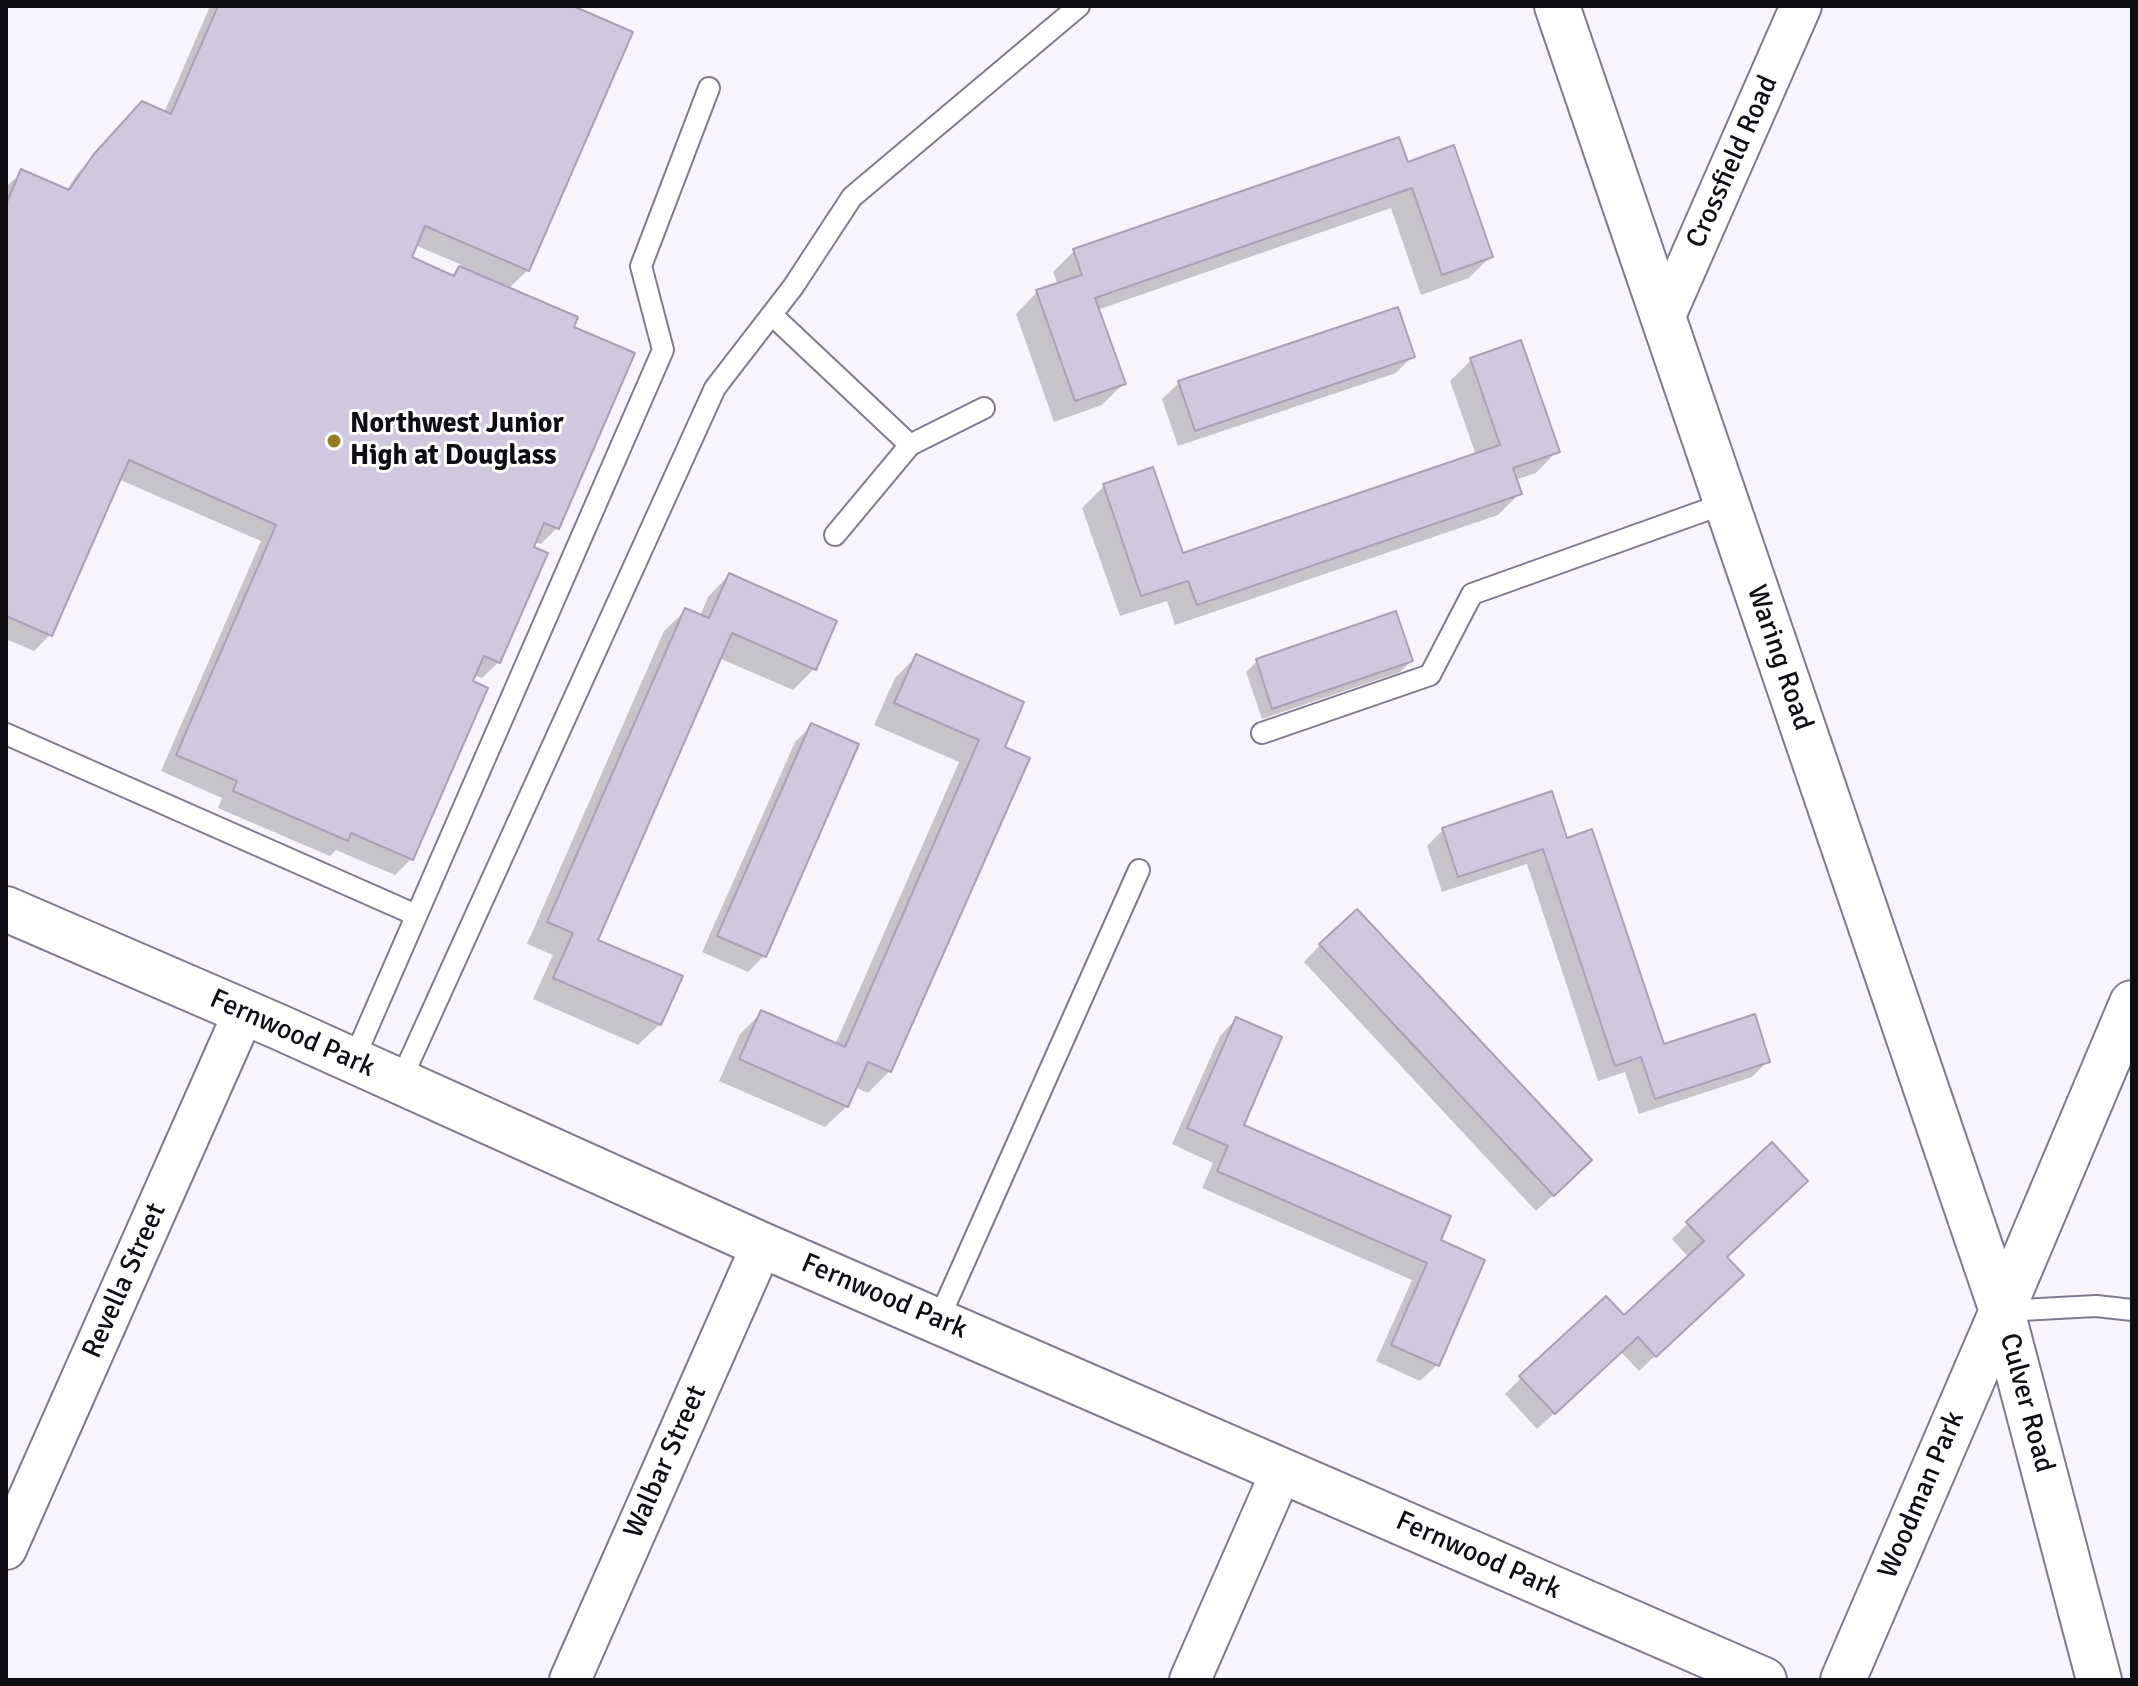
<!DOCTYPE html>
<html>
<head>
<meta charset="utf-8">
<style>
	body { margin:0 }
	#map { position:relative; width:2138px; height:1686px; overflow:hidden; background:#f8f4fe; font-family:Signika,sans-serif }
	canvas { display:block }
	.frame { position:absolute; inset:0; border:8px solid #0f0c14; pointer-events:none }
</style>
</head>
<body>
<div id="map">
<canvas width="2138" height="1686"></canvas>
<div class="frame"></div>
</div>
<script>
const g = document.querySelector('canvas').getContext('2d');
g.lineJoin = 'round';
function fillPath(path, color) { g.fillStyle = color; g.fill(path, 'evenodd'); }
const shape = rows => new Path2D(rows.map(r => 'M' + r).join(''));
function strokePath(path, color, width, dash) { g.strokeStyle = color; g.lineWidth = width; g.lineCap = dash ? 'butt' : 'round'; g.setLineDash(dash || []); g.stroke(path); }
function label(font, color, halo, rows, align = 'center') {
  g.font = font + ' Signika,sans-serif'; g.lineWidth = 6; g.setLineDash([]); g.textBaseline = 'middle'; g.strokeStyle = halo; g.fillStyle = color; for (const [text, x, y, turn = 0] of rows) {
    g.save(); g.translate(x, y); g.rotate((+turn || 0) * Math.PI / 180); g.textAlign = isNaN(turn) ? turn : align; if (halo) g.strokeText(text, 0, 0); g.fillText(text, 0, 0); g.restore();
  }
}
fillPath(shape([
	[210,6,568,6,528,270,508,289,571,328,557,528,541,544,534,542,499,662,482,678,474,675,411,859,395,875,336,850,330,856,218,808,222,798,161,771,261,541,118,479,50,635,34,651,6,639,6,187,22,172,66,191,78,173,126,120,164,113],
	[415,245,462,265,450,277,409,258],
	[1406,164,1491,256,1469,278,1421,295,1391,208,1097,310,1123,384,1102,405,1054,422,1016,314,1037,292,1058,285,1053,272,1075,250],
	[1412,357,1396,373,1178,446,1162,399,1179,383],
	[1471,360,1557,451,1536,473,1515,480,1520,493,1498,515,1175,625,1167,601,1120,616,1082,508,1104,486,1152,469,1182,556,1476,455,1450,381],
	[729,575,814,669,793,690,719,658,595,941,660,1024,638,1045,533,999,553,955,527,944,664,631,686,610,700,616,708,597],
	[916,657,1002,748,890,1071,868,1093,855,1087,847,1106,825,1127,719,1081,740,1034,761,1013,835,1045,959,762,874,725,895,678],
	[1257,661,1411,661,1400,672,1262,719,1246,672],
	[811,726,764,956,748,972,702,952,795,742],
	[1443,830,1566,840,1663,1047,1768,1061,1752,1077,1639,1114,1625,1072,1598,1081,1527,864,1442,892,1427,846],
	[1320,945,1573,1177,1536,1211,1304,962],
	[1236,1019,1241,1126,1438,1241,1437,1365,1420,1381,1376,1361,1412,1280,1202,1188,1213,1163,1172,1144,1220,1036],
	[1688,1223,1725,1257,1725,1291,1639,1371,1621,1352,1537,1429,1505,1394,1521,1378,1624,1318,1689,1258,1672,1239]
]), '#0003');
const building = shape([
	[218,6,573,6,633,32,529,271,425,226,412,257,454,276,459,266,578,317,574,327,635,353,559,529,544,523,534,547,548,553,500,663,484,656,473,681,488,688,413,860,351,833,348,841,233,791,237,781,176,755,276,525,129,460,52,636,6,616,6,204,21,169,69,190,94,154,142,101,171,114,218,6],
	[1399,137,1408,162,1454,145,1493,257,1442,275,1412,188,1095,298,1126,384,1075,401,1036,290,1082,275,1073,249,1399,137],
	[1398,307,1415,357,1195,431,1178,381,1398,307],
	[1521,340,1560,452,1513,468,1522,494,1197,605,1188,581,1141,596,1103,484,1153,467,1183,553,1500,445,1470,358,1521,340],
	[729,573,837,621,816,670,732,633,598,940,683,976,661,1025,553,978,573,933,547,922,685,608,709,618,729,573],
	[1396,611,1413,661,1272,709,1256,659,1396,611],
	[916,654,1024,702,1005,747,1030,758,891,1072,868,1062,848,1107,739,1059,761,1010,845,1047,979,740,894,703,916,654],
	[811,723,859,744,766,957,717,936,811,723],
	[1552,791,1567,838,1592,829,1664,1044,1755,1014,1770,1062,1655,1099,1641,1057,1615,1066,1543,849,1458,877,1442,828,1552,791],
	[1357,909,1592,1160,1554,1196,1319,944,1357,909],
	[1236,1017,1282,1037,1244,1125,1451,1216,1441,1240,1485,1260,1439,1366,1391,1345,1427,1263,1217,1171,1228,1146,1187,1128,1236,1017],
	[1772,1142,1808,1181,1727,1257,1744,1275,1656,1357,1638,1337,1555,1414,1519,1376,1606,1296,1624,1315,1704,1241,1686,1222,1772,1142]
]);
fillPath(building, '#d0c8df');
strokePath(building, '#a9a0b7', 2);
const lane = shape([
	[772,315,910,445],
	[835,535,910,445,984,408],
	[1262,733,1430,675,1472,594,1726,503],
	[6,734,416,915],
	[353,1061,663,350,641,266,709,88],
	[400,1082,715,388,793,287,852,197,1079,6],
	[2002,1311,2096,1306,2132,1310],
	[938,1321,1139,870]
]);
const street = shape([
	[1664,318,1801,6],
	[6,1549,244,1012],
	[570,1680,762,1245],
	[1190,1680,1282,1470]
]);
const secondary = shape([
	[1557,6,2002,1311,2099,1680],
	[6,909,279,1027,762,1245,1764,1680],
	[1843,1680,2002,1311,2132,1003]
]);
strokePath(lane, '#81798e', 24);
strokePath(street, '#81798e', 44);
strokePath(secondary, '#81798e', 48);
strokePath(lane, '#fff', 20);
strokePath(street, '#fff', 40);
strokePath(secondary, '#fff', 44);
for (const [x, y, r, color] of [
	[334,441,8,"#957c23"]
]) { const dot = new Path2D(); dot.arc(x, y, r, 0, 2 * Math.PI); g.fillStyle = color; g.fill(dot); strokePath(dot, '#fff', 3); }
label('28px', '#0f0c14', '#fff', [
	["Crossfield Road",1733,162,-66],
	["Waring Road",1779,658,71],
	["Fernwood Park",292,1034,24],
	["Revella Street",125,1281,-66],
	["Fernwood Park",884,1297,23],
	["Culver Road",2026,1403,75],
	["Walbar Street",666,1462,-66],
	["Woodman Park",1922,1495,-67],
	["Fernwood Park",1478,1556,24]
]);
label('bold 28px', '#0f0c14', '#fff', [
	["Northwest Junior",350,425],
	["High at Douglass",350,457]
], 'left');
</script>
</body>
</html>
